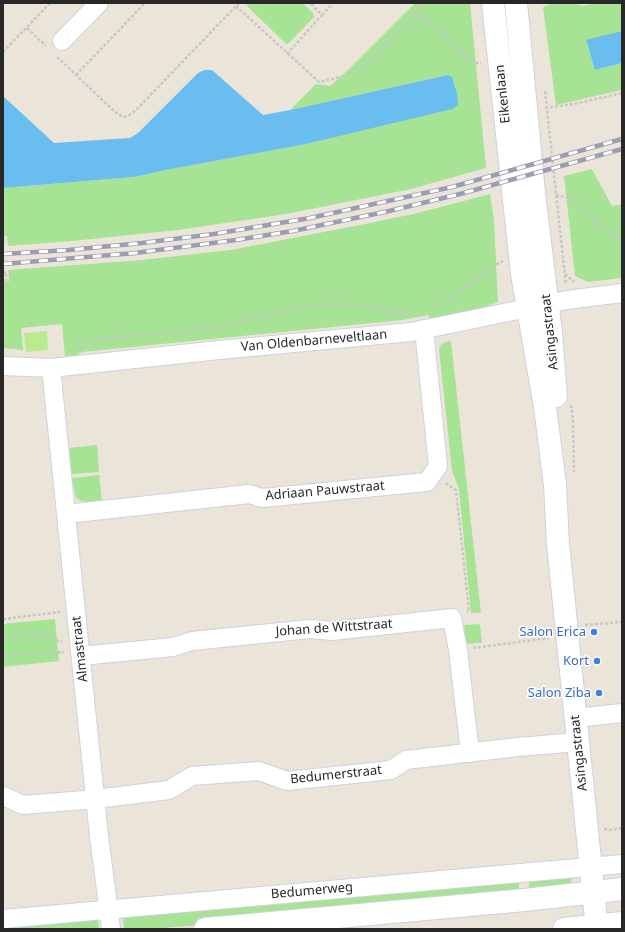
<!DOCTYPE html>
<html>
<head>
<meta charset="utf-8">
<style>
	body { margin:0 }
	#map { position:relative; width:625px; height:932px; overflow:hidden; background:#ebe5d9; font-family:"Noto Sans",sans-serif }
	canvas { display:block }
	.frame { position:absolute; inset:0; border:4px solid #282828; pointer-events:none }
</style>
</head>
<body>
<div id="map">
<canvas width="625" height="932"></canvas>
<div class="frame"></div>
</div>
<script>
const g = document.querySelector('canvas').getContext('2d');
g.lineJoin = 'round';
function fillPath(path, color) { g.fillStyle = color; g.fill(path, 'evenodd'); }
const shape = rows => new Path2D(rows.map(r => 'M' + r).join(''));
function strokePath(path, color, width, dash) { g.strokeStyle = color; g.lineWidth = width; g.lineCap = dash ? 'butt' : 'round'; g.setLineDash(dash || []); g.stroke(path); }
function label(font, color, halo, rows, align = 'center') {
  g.font = font + ' "Noto Sans",sans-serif'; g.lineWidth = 3; g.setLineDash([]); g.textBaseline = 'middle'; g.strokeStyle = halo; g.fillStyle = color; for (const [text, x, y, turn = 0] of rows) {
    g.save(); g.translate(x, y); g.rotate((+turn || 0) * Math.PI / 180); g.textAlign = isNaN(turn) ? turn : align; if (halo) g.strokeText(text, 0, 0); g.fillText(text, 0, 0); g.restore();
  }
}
fillPath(shape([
	[246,3,303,3,313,13,314,17,289,43,286,44,248,7],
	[415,3,470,3,486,168,411,189,286,214,178,230,72,241,8,246,7,236,3,236,3,188,134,177,171,169,305,144,329,138,448,75,290,110,316,84,330,86,348,70],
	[554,3,574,3,582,6,596,3,622,3,622,31,586,41,595,70,622,63,622,90,556,105,543,7],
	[592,169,612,206,622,204,622,278,588,282,575,276,564,176],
	[490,194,494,220,498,302,485,307,430,320,428,315,403,320,82,352,77,355,65,356,62,324,21,328,23,350,3,348,3,282,9,281,8,270,142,260,231,250,370,223,418,213],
	[451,341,481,613,471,613,459,489,452,471,439,349,442,343],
	[97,445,99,472,72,474,69,448],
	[99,475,102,500,87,502,82,501,76,498,72,478],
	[55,619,59,661,3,667,3,624],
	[480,624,482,643,466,644,464,625],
	[573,877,569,885,529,893,529,879],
	[519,880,519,894,263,920,150,929,124,929,123,917],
	[98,919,99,929,3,929,3,928]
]), '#a7e394');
fillPath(shape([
	[47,331,48,350,26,352,24,333]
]), '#bbea90');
fillPath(shape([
	[622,31,622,63,595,70,586,40],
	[204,70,212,70,263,115,290,110,448,75,452,77,457,94,458,105,452,109,306,144,171,169,134,177,3,188,3,96,54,143,130,138,138,133,198,73]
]), '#6abeef');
const minor = shape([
	[62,41,99,3],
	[3,366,51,368,219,350,411,332,567,300,622,293],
	[51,368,99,836,111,929],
	[66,514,249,494,262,498,427,482,438,466,424,329],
	[81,656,173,647,192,641,310,629,332,631,452,618,458,650,470,753],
	[576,718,622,713],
	[3,796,23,805,96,799,169,790,192,776,259,771,287,781,391,770,406,760,518,747,578,742],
	[3,919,622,864]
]);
const secondary = shape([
	[493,3,522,274,545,407,555,485,558,544,597,929],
	[516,3,534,193,551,333,556,396],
	[205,929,525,900,622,889],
	[564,929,622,923]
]);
strokePath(minor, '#cfd0e1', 20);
strokePath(secondary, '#cfd0e1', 24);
strokePath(shape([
	[236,6,319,82,357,73,425,3],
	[414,14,441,30,472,63,481,63],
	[322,15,333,3],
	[27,28,46,46],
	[3,52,50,3],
	[287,54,322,15,310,3],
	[57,57,114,111,119,115,125,117,131,114,137,109,239,3],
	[76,75,145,3],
	[545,91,566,285],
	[545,108,574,104,622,93],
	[556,195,569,198,593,220,622,242],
	[3,238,4,243,3,243],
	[3,273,6,272,6,280,3,280],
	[565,274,574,282],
	[436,309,493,266,503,261],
	[80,349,79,341,216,328,285,311,314,305,341,304,371,307,410,314],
	[571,405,573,422,574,472],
	[446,483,456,490,469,611,467,612],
	[3,619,60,612],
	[585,625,622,622],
	[3,640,28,633,43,635,62,642],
	[473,648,549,638],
	[3,656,64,652],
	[604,829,609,830,622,828]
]), '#c7c7c7', 2.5, [3, 2]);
strokePath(minor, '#fff', 18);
strokePath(secondary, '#fff', 22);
const rail = shape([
	[3,254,69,250,142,243,214,234,310,218,452,187,622,139],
	[3,264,135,253,236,240,293,231,389,211,460,194,622,149]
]);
strokePath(rail, '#9c9db3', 4.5);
strokePath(rail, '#fff', 3, [9]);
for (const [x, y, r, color] of [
	[594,632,4,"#3f7fe0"],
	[597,661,4,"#3f7fe0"],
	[599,693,4,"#3f7fe0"]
]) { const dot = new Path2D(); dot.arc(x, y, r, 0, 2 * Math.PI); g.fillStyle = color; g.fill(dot); strokePath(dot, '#fff', 1.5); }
label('13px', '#282828', '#fff', [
	["Eikenlaan",503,94,-96],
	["Asingastraat",550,332,-96],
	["Van Oldenbarneveltlaan",314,341,-5],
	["Adriaan Pauwstraat",325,491,-5],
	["Johan de Wittstraat",334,628,-4],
	["Almastraat",80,649,-96],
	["Asingastraat",579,753,-96],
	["Bedumerstraat",336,775,-6],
	["Bedumerweg",312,891,-5]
]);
label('13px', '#366cbe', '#fff', [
	["Salon Erica",586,632],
	["Kort",589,661],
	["Salon Ziba",591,693]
], 'right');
</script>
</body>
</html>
